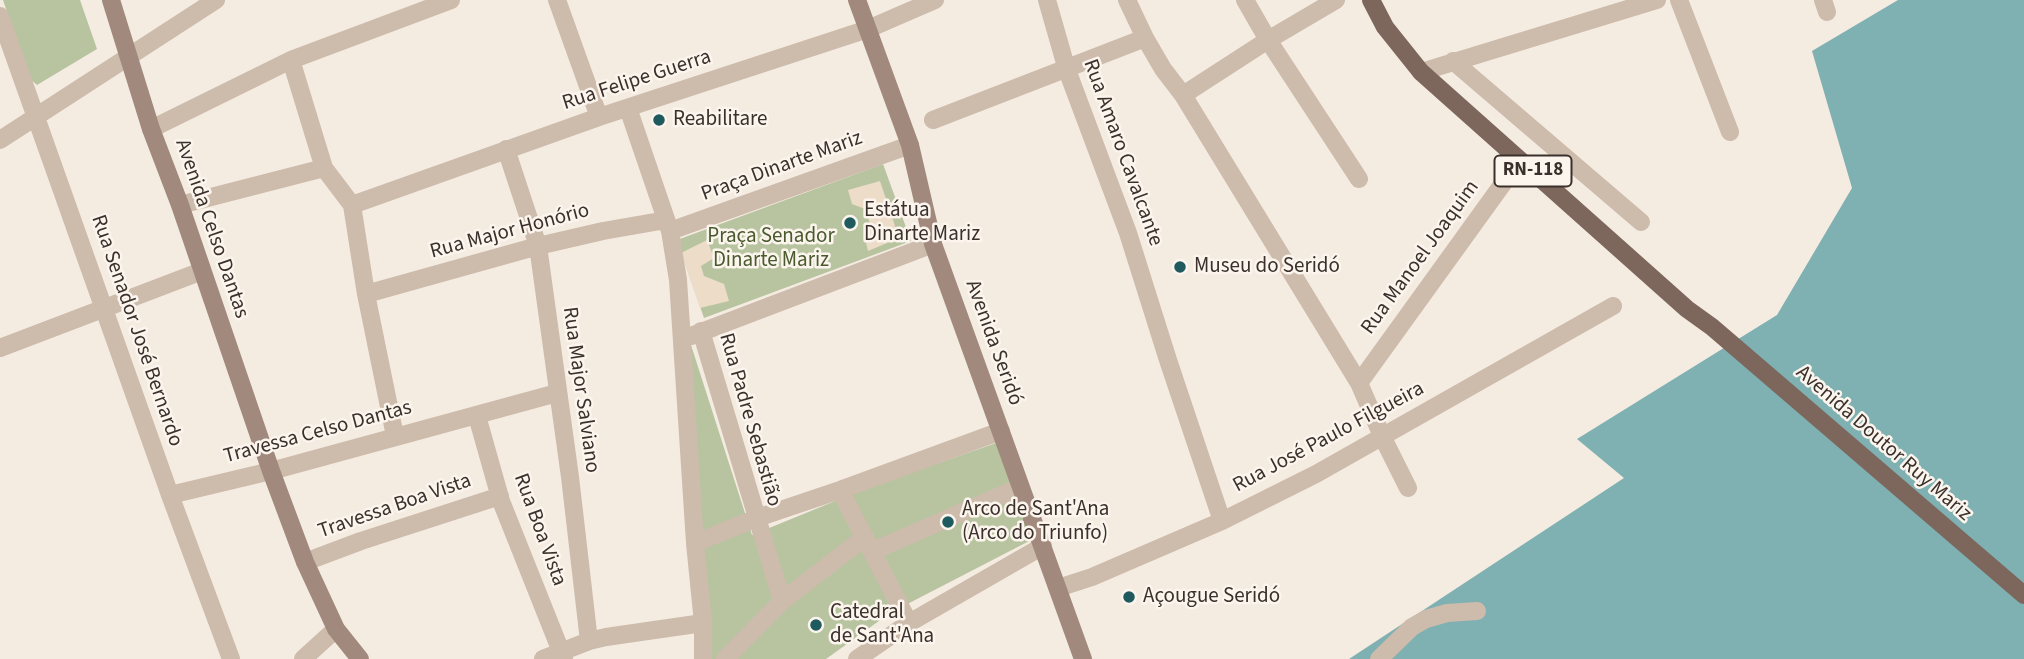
<!DOCTYPE html>
<html>
<head>
<meta charset="utf-8">
<style>
	body { margin:0 }
	canvas { display:block; background:#f4ebe1 }
</style>
</head>
<body>
<canvas width="2024" height="659"></canvas>
<script>
const g = document.querySelector('canvas').getContext('2d');
g.lineJoin = 'round';
function fillPath(path, color) { g.fillStyle = color; g.fill(path, 'evenodd'); }
const shape = rows => new Path2D(rows.map(r => 'M' + r).join(''));
function strokePath(path, color, width, dash) { g.strokeStyle = color; g.lineWidth = width; g.lineCap = dash ? 'butt' : 'round'; g.setLineDash(dash || []); g.stroke(path); }
function label(font, color, halo, rows, align = 'center') {
  g.font = font + ' "Source Sans 3",sans-serif'; g.lineWidth = 5; g.setLineDash([]); g.textBaseline = 'middle'; g.strokeStyle = halo; g.fillStyle = color; for (const [text, x, y, turn = 0] of rows) {
    g.save(); g.translate(x, y); g.rotate((+turn || 0) * Math.PI / 180); g.textAlign = isNaN(turn) ? turn : align; if (halo) g.strokeText(text, 0, 0); g.fillText(text, 0, 0); g.restore();
  }
}
fillPath(shape([
	[3,0,80,0,97,49,37,85,29,78],
	[883,164,911,241,704,318,677,240],
	[682,317,752,535,867,488,999,442,1037,537,890,613,826,659,711,659]
]), '#b8c4a0');
fillPath(shape([
	[880,181,899,238,868,251,864,234,871,226,865,209,852,204,848,190],
	[707,240,714,258,701,266,704,276,724,284,729,301,700,308,681,253]
]), '#ecdcc8');
fillPath(shape([
	[1898,0,2024,0,2024,659,1349,659,1624,478,1577,439,1777,315,1852,188,1812,51]
]), '#7fb0b2');
strokePath(shape([
	[557,0,599,117],
	[1047,0,1067,70,1128,233,1168,360,1222,521],
	[1127,0,1145,38,1163,69,1183,95,1359,383,1382,436,1408,488],
	[1245,0,1268,40,1359,179],
	[1679,0,1730,132],
	[1823,0,1827,12],
	[0,16,170,495,231,659],
	[291,60,324,168,352,205,366,294,395,436],
	[1453,61,1641,222],
	[1421,72,1657,0],
	[1183,95,1268,40,1336,0],
	[628,108,670,231,678,280,695,543,703,623,703,659],
	[933,120,1145,38],
	[151,129,291,60,451,0],
	[0,140,216,0],
	[506,149,538,246,570,477,589,641],
	[180,205,324,168],
	[352,205,599,117,868,29,935,0],
	[670,231,910,145],
	[366,294,538,246,603,231,666,220],
	[701,331,782,601],
	[691,336,933,244],
	[0,348,202,271],
	[1359,383,1520,160],
	[477,416,501,501,564,659],
	[840,490,909,623],
	[170,495,271,471,557,393],
	[695,543,757,518,840,490,1001,431],
	[873,551,1020,487],
	[305,562,361,541,500,496],
	[1058,588,1092,577,1222,521,1316,474,1613,306],
	[303,659,336,629],
	[543,659,589,641,606,637,703,623],
	[725,659,782,601,865,537],
	[857,659,909,623,1043,546],
	[1379,659,1412,627,1426,619,1447,613,1477,611]
]), '#cdbbac', 18);
strokePath(shape([
	[111,0,151,129,180,205,271,471,305,562,336,629,360,659],
	[857,0,910,145,933,244,1083,659]
]), '#a18a7d', 18);
strokePath(shape([
	[1371,0,1385,27,1421,72,1687,309,1712,327,2024,595]
]), '#7d675c', 18);
for (const [x, y, r, color] of [
	[659,120,7,"#1f5a5e"],
	[850,223,7,"#1f5a5e"],
	[1180,267,7,"#1f5a5e"],
	[948,522,7,"#1f5a5e"],
	[1129,597,7,"#1f5a5e"],
	[816,625,7,"#1f5a5e"]
]) { const dot = new Path2D(); dot.arc(x, y, r, 0, 2 * Math.PI); g.fillStyle = color; g.fill(dot); strokePath(dot, '#fbf5ee', 2.5); }
for (const [x, y, w] of [
	[1533,171,77]
]) { const box = new Path2D(); box.roundRect(x - w / 2, y - 15.5, w, 31, 5); g.fillStyle = '#fbf5ee'; g.fill(box); strokePath(box, '#3b302b', 2); }
label('bold 19px', '#3b302b', null, [
	["RN-118",1533,171]
]);
label('21px', '#3b302b', '#fbf5ee', [
	["Rua Felipe Guerra",637,81,-18],
	["Rua Amaro Cavalcante",1122,153,70],
	["Praça Dinarte Mariz",782,167,-20],
	["Avenida Celso Dantas",211,229,71],
	["Rua Major Honório",510,232,-15],
	["Rua Manoel Joaquim",1421,258,-54],
	["Rua Senador José Bernardo",136,331,71],
	["Avenida Seridó",993,343,70],
	["Rua Major Salviano",580,390,82],
	["Rua Padre Sebastião",749,420,74],
	["Travessa Celso Dantas",318,433,-15],
	["Rua José Paulo Filgueira",1329,438,-28],
	["Avenida Doutor Ruy Mariz",1883,444,41],
	["Travessa Boa Vista",395,507,-19],
	["Rua Boa Vista",539,530,70]
]);
label('21px', '#3b302b', '#fbf5ee', [
	["Reabilitare",673,120],
	["Estátua",864,211],
	["Dinarte Mariz",864,235],
	["Museu do Seridó",1194,267],
	["Arco de Sant'Ana",962,510],
	["(Arco do Triunfo)",962,534],
	["Açougue Seridó",1143,597],
	["Catedral",830,613],
	["de Sant'Ana",830,637]
], 'left');
label('21px', '#4a5a2e', '#fbf5ee', [
	["Praça Senador",771,237],
	["Dinarte Mariz",771,261]
]);
</script>
</body>
</html>
